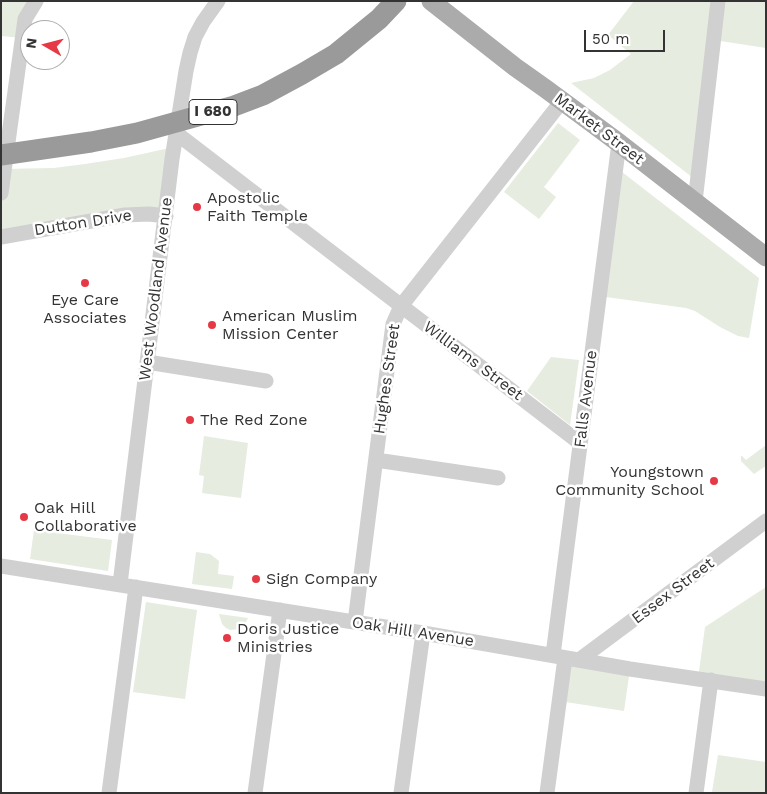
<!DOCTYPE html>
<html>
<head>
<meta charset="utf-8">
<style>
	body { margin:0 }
	#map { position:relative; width:767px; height:794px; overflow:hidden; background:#fff; font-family:"Work Sans",sans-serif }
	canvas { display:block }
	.frame { position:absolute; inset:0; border:2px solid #333; pointer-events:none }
	.north { position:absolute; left:20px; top:20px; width:50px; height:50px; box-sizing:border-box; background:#fff; border:1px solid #adadad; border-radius:50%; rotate:278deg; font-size:14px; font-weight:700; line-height:20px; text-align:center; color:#333 }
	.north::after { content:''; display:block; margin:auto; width:18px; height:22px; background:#e63946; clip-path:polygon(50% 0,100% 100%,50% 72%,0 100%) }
	.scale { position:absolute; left:584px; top:30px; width:81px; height:22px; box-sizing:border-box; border:2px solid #333; border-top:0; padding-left:6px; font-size:15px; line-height:18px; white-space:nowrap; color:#333; -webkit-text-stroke:4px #fff; paint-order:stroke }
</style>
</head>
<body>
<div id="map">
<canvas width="767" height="794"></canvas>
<div class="frame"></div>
<div class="north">N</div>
<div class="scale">50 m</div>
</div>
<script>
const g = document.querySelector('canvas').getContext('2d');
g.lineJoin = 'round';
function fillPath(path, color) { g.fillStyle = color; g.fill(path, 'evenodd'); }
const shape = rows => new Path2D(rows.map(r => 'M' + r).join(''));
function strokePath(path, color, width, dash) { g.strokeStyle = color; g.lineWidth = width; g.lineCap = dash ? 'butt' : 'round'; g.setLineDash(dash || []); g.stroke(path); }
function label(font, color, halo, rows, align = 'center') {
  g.font = font + ' "Work Sans",sans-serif'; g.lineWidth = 5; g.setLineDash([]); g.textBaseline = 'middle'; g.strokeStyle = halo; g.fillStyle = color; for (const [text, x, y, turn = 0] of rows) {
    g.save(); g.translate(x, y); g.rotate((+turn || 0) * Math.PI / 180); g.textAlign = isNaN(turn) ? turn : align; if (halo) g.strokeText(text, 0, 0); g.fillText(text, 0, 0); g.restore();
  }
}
fillPath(shape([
	[1,1,36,1,23,38,1,36],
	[634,1,766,1,766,48,714,40,697,181,571,83,594,78,610,70,631,54,608,35],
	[558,123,580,140,544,187,556,197,539,219,504,192],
	[174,147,166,216,1,237,1,169,54,168,85,164,124,158],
	[622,172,759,278,749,338,738,336,720,327,695,311,686,308,606,297],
	[551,357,579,360,570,425,527,391],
	[204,436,248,443,241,498,202,493,204,476,199,475],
	[766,445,766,466,754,474,741,461,741,456,742,456,746,460],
	[34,530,112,540,108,571,30,559],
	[196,552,210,554,219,561,218,574,234,576,232,589,192,584],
	[766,587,766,689,698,679,705,627],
	[146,602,197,610,185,699,133,692],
	[219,614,248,618,244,626,240,629,230,630,226,628,222,624],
	[565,658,630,669,624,711,559,701],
	[718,755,766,762,766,793,712,792]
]), '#e6ecdf');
strokePath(shape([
	[176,133,580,443],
	[1,193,25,19,36,1],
	[695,202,718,1],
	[1,237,125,215,149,214,166,216],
	[147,362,266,381],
	[376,460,498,478],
	[1,566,423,633,630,669,766,689],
	[120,584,172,159,186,71,190,53,195,37,203,22,218,1],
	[355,622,393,324,401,306,562,101],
	[553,655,619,143],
	[579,660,766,521],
	[109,793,136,587],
	[255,793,280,610],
	[401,793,423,633],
	[547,793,565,658],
	[696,793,711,680]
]), '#d0d0d0', 15);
strokePath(shape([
	[431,1,515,67,546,89,619,143,766,257]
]), '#ababab', 19);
strokePath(shape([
	[1,155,91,142,137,133,234,106,263,95,302,74,336,54,379,19,396,1]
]), '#9a9a9a', 21);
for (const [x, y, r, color] of [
	[197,207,5,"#e63946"],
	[85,283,5,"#e63946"],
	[212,325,5,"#e63946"],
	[190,420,5,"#e63946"],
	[714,481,5,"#e63946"],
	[24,517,5,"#e63946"],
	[256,579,5,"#e63946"],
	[227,638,5,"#e63946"]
]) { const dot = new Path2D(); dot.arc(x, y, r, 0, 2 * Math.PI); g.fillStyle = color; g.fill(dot); strokePath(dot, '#fff', 2); }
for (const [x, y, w] of [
	[213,112,48]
]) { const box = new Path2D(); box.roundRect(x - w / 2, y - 12.5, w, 25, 4); g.fillStyle = '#fff'; g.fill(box); strokePath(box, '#333', 1); }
label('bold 15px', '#333', null, [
	["I 680",213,112]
]);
label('16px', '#333', '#fff', [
	["Market Street",599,129,37],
	["Dutton Drive",83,223,-9],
	["West Woodland Avenue",156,289,-83],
	["Williams Street",473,361,37],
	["Hughes Street",387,379,-82],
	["Falls Avenue",586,399,-83],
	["Essex Street",673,591,-37],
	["Oak Hill Avenue",413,632,9]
]);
label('16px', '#333', '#fff', [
	["Apostolic",207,198],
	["Faith Temple",207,216],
	["Eye Care",85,300,"center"],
	["Associates",85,318,"center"],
	["American Muslim",222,316],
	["Mission Center",222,334],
	["The Red Zone",200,420],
	["Youngstown",704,472,"right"],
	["Community School",704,490,"right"],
	["Oak Hill",34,508],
	["Collaborative",34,526],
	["Sign Company",266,579],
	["Doris Justice",237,629],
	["Ministries",237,647]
], 'left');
</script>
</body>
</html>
